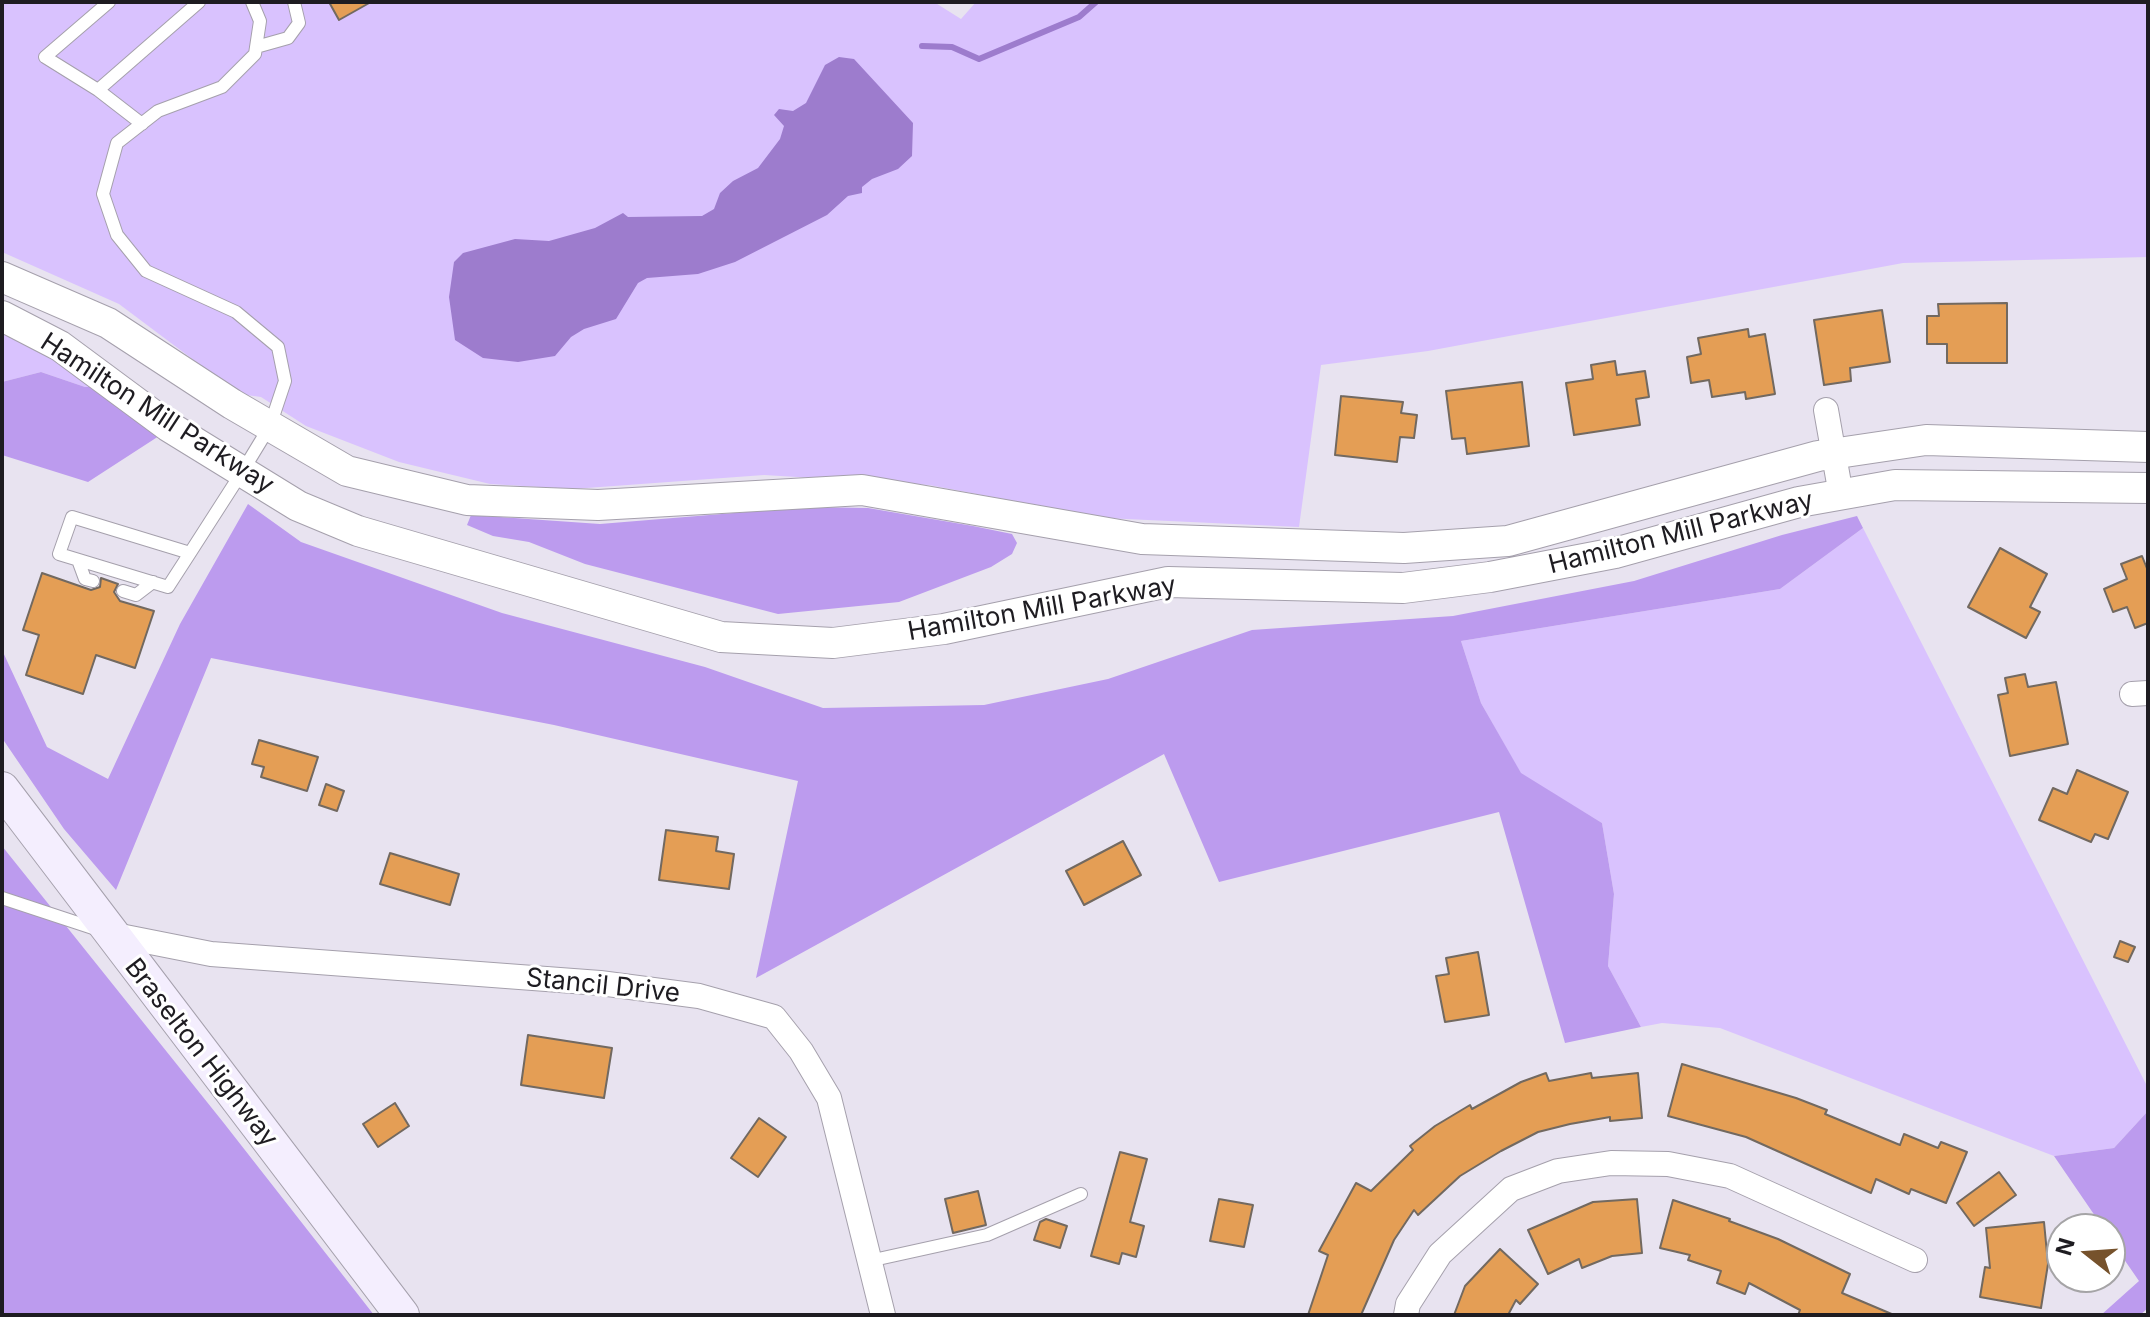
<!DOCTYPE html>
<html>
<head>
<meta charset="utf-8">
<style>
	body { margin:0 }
	#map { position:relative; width:2150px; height:1317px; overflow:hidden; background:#e8e3f0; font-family:Inter,sans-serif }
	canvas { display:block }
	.frame { position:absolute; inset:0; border:4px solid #1e1c21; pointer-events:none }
	.north { position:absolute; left:2046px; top:1213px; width:80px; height:80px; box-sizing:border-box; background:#fff; border:2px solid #a5a4a6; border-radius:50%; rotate:287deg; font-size:22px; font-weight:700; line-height:32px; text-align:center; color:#1e1c21 }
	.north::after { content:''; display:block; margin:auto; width:28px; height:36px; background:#76522c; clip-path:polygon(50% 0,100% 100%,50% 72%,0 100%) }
</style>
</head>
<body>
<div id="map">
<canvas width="2150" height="1317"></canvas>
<div class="frame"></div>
<div class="north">N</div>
</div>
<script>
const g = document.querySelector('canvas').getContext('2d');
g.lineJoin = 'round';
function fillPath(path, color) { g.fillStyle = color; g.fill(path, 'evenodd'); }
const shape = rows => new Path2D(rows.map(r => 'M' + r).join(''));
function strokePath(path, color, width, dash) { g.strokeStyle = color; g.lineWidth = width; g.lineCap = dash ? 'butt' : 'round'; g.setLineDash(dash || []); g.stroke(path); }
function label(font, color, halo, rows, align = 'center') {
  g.font = font + ' Inter,sans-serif'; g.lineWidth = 6; g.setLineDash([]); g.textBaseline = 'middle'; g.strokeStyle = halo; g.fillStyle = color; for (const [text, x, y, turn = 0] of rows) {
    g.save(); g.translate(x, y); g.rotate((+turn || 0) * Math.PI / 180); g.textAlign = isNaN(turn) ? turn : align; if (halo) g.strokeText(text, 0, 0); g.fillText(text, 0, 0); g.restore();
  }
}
fillPath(shape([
	[2,2,934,2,961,19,976,2,2147,2,2148,257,1903,263,1428,351,1321,365,1299,527,1104,518,929,485,764,475,573,489,490,484,399,462,306,426,261,397,239,394,119,304,2,252],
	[2,334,75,368,97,387,85,387,41,372,2,382],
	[1863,528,2148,1088,2148,1111,2114,1148,2054,1156,1720,1028,1662,1023,1641,1027,1608,966,1614,894,1602,823,1521,774,1481,703,1461,641,1780,589]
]), '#d9c2fe');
fillPath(shape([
	[41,372,85,387,97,387,159,436,88,482,2,455,2,382],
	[248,504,301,542,502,613,705,667,823,708,984,705,1108,679,1252,630,1453,616,1634,581,1782,535,1857,516,1863,528,1780,589,1461,641,1481,703,1521,773,1602,823,1614,894,1608,966,1641,1027,1565,1043,1499,812,1219,882,1164,754,756,978,798,781,554,725,211,658,116,890,64,829,2,738,2,650,47,747,108,779,180,624],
	[807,507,868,508,973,526,1012,534,1017,543,1012,554,991,567,899,602,778,614,585,564,529,542,493,536,467,525,471,515,600,524],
	[2,846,223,1122,374,1315,2,1315],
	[2148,1111,2148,1308,2140,1315,2101,1315,2139,1281,2110,1239,2110,1229,2104,1229,2054,1156,2114,1148]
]), '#bc9bee');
fillPath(shape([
	[839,57,854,59,913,123,912,156,898,169,872,179,862,187,862,193,848,196,827,215,735,262,698,274,647,278,638,283,616,319,584,329,571,337,555,356,518,362,483,358,455,340,449,297,454,262,463,253,515,239,549,241,595,228,623,213,628,217,702,216,714,209,720,193,733,181,758,168,780,139,784,126,774,115,779,109,793,111,806,103,825,65]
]), '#9d7ccd');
strokePath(shape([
	[922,46,952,47,979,59,1079,17,1096,2]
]), '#9d7ccd', 6);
const building = shape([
	[329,2,371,2,339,20,329,2],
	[2007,303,2007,363,1947,363,1947,344,1927,344,1927,316,1939,316,1938,304,2007,303],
	[1882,310,1890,362,1850,368,1851,381,1824,385,1814,320,1882,310],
	[1748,329,1749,337,1765,334,1775,394,1746,399,1745,392,1712,397,1709,380,1691,383,1687,357,1701,354,1698,338,1748,329],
	[1615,361,1617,375,1645,371,1649,397,1636,399,1640,425,1574,435,1566,383,1593,379,1591,365,1615,361],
	[1522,382,1529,446,1467,454,1465,438,1452,439,1446,391,1522,382],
	[1341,396,1403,402,1401,413,1417,415,1414,438,1400,437,1397,462,1335,455,1341,396],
	[2000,548,2047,574,2030,607,2040,612,2026,638,1968,607,2000,548],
	[2142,556,2148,571,2148,623,2135,628,2127,607,2113,612,2104,589,2127,579,2121,564,2142,556],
	[42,573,91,590,100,587,101,578,118,584,114,592,120,601,154,611,135,668,96,655,83,694,26,675,39,635,23,630,42,573],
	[2025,674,2028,687,2056,682,2068,744,2010,756,1998,695,2008,693,2005,678,2025,674],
	[259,740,318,757,307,791,261,777,264,767,252,764,259,740],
	[2077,770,2128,792,2108,839,2095,834,2091,842,2039,820,2053,788,2067,794,2077,770],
	[326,784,344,791,337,811,319,805,326,784],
	[666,830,718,837,716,851,734,854,729,889,659,880,666,830],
	[1123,841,1141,875,1084,905,1066,871,1123,841],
	[390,853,459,874,450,905,380,884,390,853],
	[2120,941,2135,947,2128,962,2114,957,2120,941],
	[1478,952,1489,1015,1445,1022,1436,976,1449,974,1446,958,1478,952],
	[528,1035,612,1048,604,1098,521,1085,528,1035],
	[1682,1064,1796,1098,1827,1110,1825,1114,1900,1145,1904,1134,1938,1148,1941,1142,1967,1152,1946,1203,1911,1189,1909,1194,1876,1179,1871,1193,1746,1137,1668,1116,1682,1064],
	[1546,1073,1549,1081,1591,1073,1592,1078,1638,1073,1642,1118,1610,1121,1610,1117,1570,1124,1538,1132,1501,1151,1460,1176,1418,1215,1414,1210,1394,1240,1361,1315,1308,1315,1328,1255,1319,1251,1356,1183,1371,1191,1413,1150,1410,1146,1435,1126,1470,1105,1472,1109,1521,1082,1546,1073],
	[395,1103,409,1126,378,1147,363,1124,395,1103],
	[759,1118,786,1137,758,1177,731,1158,759,1118],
	[1120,1152,1147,1159,1130,1222,1144,1226,1136,1257,1122,1253,1119,1264,1091,1256,1120,1152],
	[1999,1172,2016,1195,1974,1226,1957,1203,1999,1172],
	[978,1191,986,1225,953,1233,945,1199,978,1191],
	[1219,1199,1253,1205,1244,1247,1210,1241,1219,1199],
	[1637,1199,1642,1253,1612,1256,1582,1268,1579,1259,1548,1274,1528,1230,1593,1202,1637,1199],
	[1673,1200,1730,1219,1729,1221,1778,1239,1850,1274,1842,1293,1894,1315,1798,1315,1800,1310,1749,1283,1745,1294,1717,1283,1721,1271,1688,1260,1690,1255,1660,1248,1673,1200],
	[1046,1219,1067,1226,1060,1248,1034,1240,1040,1222,1046,1219],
	[2044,1222,2048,1264,2041,1308,1980,1297,1985,1267,1990,1268,1986,1228,2044,1222],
	[1500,1249,1538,1284,1520,1304,1516,1300,1508,1315,1454,1315,1465,1286,1500,1249]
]);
fillPath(building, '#e49e55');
strokePath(building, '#726960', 2);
const service = shape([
	[109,2,45,57,98,90,142,124],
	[256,47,288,38,299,23,294,2],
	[98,90,199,2],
	[190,553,72,517,59,554,168,587,190,553,242,472,270,426,285,381,278,347,236,312,146,271,117,235,103,194,117,143,158,111,222,87,255,54,260,21,252,2],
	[78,560,85,579,93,581],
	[123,591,136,595,153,582],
	[2,898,99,930],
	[869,1261,987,1235,1081,1194]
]);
const minor = shape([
	[1826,410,1841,495],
	[2132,694,2148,693],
	[110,934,211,954,600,983,699,996,774,1017,801,1051,829,1098,883,1315],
	[1406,1315,1408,1304,1440,1254,1511,1189,1558,1171,1611,1163,1668,1164,1730,1176,1915,1260]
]);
const tertiary = shape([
	[2,277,108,323,232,404,347,471,467,500,598,505,862,490,1142,539,1404,548,1508,541,1818,456,1926,440,2148,447],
	[2,316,60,346,168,426,298,506,358,531,721,637,833,643,944,629,1168,582,1403,588,1490,577,1615,553,1799,502,1895,485,2148,488]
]);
const secondary = shape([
	[2,789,402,1315]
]);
strokePath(service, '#a5a0ac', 14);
strokePath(minor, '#a5a0ac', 26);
strokePath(tertiary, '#a5a0ac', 32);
strokePath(secondary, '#a5a0ac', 36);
strokePath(service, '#fff', 12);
strokePath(minor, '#fff', 24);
strokePath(tertiary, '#fff', 30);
strokePath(secondary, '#f4eefe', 34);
label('26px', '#1e1c21', '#fff', [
	["Hamilton Mill Parkway",157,414,33],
	["Hamilton Mill Parkway",1681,533,-14],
	["Hamilton Mill Parkway",1042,609,-10],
	["Stancil Drive",603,986,6],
	["Braselton Highway",201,1053,52]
]);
</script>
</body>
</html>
